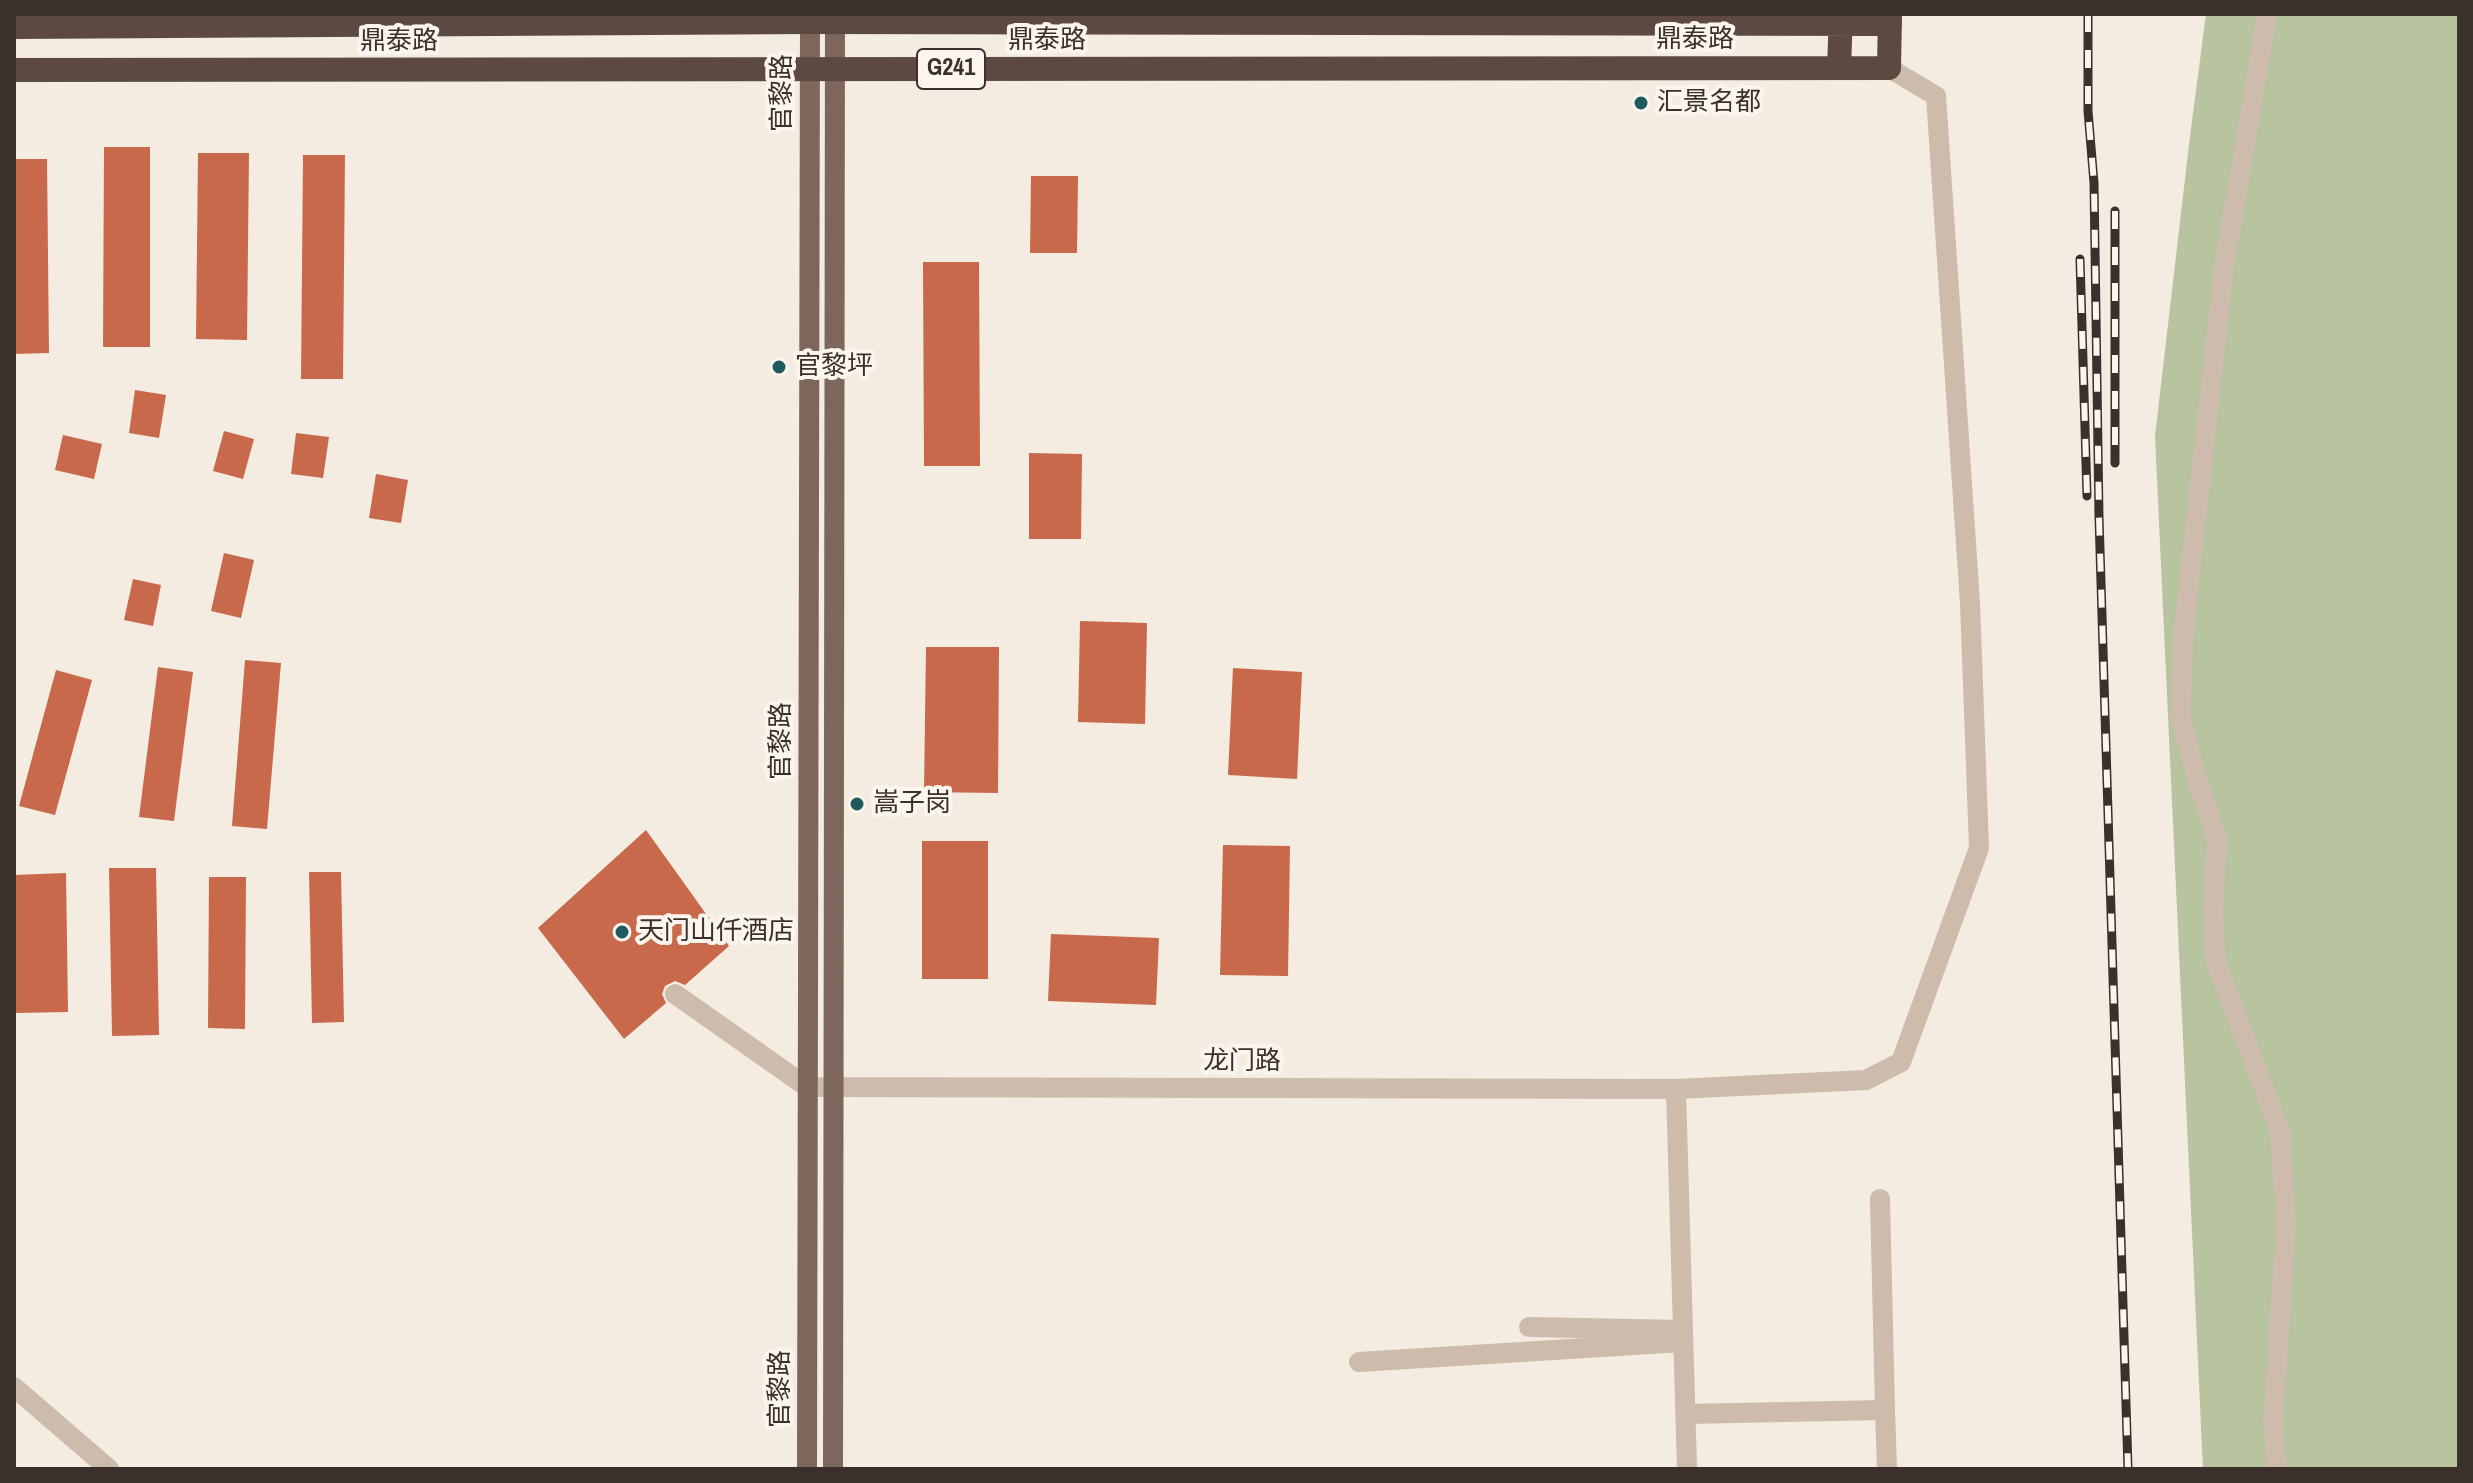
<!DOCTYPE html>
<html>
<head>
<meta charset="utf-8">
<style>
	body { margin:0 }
	#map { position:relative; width:2473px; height:1483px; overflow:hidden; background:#f4ebe1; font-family:"Archivo Narrow",sans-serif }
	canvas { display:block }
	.frame { position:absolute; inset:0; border:16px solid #3b302b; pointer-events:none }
</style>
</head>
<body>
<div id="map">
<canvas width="2473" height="1483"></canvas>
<div class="frame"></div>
</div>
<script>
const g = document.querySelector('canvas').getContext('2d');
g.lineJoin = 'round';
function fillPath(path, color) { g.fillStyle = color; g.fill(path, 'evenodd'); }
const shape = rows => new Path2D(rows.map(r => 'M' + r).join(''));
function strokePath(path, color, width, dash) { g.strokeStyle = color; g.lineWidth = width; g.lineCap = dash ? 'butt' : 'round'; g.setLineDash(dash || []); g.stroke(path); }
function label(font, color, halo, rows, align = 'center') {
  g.font = font + ' "Archivo Narrow","Noto Sans SC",sans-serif'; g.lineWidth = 8; g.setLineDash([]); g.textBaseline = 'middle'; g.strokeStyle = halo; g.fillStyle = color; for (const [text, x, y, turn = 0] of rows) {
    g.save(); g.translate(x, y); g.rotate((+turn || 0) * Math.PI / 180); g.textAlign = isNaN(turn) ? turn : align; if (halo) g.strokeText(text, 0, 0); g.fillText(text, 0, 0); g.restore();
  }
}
fillPath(shape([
	[2206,14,2459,14,2459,1469,2203,1469,2155,436,2190,136]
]), '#b8c4a0');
fillPath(shape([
	[104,147,150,147,150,347,103,347],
	[198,153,249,153,247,340,196,339],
	[303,155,345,155,343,379,301,379],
	[14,159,47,159,49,353,14,354],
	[1031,176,1078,176,1077,253,1030,253],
	[923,262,979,262,980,466,924,466],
	[135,390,166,395,159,438,129,433],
	[224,431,254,439,243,479,213,471],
	[296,433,329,437,323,478,291,474],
	[63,435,102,444,94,479,55,470],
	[1029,453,1082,454,1081,539,1029,539],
	[376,474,408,480,401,523,369,518],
	[224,553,254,560,241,618,211,611],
	[133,579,161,585,153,626,124,620],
	[1080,621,1147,623,1145,724,1078,722],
	[926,647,999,647,998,793,924,792],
	[245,660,281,663,267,829,232,826],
	[158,667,193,672,174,821,139,817],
	[1233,668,1302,672,1297,779,1228,775],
	[56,670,92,680,55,815,19,806],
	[646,830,729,946,685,985,675,981,665,986,662,994,666,1003,624,1039,538,928],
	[922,841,988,841,988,979,922,979],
	[1223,845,1290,846,1288,976,1220,975],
	[109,868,156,868,159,1035,112,1036],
	[309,872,341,872,344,1022,312,1023],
	[66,873,68,1012,16,1013,14,875],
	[209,877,246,877,245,1029,208,1028],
	[1051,934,1159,938,1156,1005,1048,1001]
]), '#c8694b');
strokePath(shape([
	[2267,14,2224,267,2184,628,2180,716,2198,782,2217,838,2213,912,2216,962,2280,1131,2286,1225,2273,1423,2277,1469],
	[675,994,807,1087,1676,1089],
	[1529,1327,1683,1330],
	[1359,1362,1683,1342],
	[14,1387,109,1469],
	[1885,1410,1887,1469],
	[1685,1414,1885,1410,1880,1199],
	[1687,1469,1676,1089,1866,1080,1901,1062,1979,848,1970,603,1936,96,1889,68]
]), '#cdbbac', 20);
strokePath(shape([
	[807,1469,810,14],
	[833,1469,835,14]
]), '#7d675c', 20);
strokePath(shape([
	[14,27,810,22,1890,24],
	[1839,68,1841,14],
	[14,70,1889,68,1890,14]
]), '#5c4a42', 24);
const rail = shape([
	[2088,14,2088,111,2094,183,2099,517,2128,1469],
	[2115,211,2115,463],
	[2080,259,2087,496]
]);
strokePath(rail, '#3b302b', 9);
strokePath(rail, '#fbf5ee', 6, [18]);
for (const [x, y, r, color] of [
	[1641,103,8,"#1f5a5e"],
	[779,367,8,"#1f5a5e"],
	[857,804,8,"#1f5a5e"],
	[622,932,8,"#1f5a5e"]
]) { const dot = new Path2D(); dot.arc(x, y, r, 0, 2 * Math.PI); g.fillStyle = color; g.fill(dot); strokePath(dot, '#fbf5ee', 3); }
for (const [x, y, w] of [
	[951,69,68]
]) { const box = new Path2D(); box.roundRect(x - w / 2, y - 20, w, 40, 6); g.fillStyle = '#fbf5ee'; g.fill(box); strokePath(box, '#3b302b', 2); }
label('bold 24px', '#3b302b', null, [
	["G241",951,69]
]);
label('26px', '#3b302b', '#fbf5ee', [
	["鼎泰路",1695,40],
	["鼎泰路",1047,41],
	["鼎泰路",399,42],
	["官黎路",783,93,-90],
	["官黎路",782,741,-90],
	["龙门路",1242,1062],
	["官黎路",781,1389,-90]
]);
label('26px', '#3b302b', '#fbf5ee', [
	["汇景名都",1657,103],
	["官黎坪",795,367],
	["嵩子岗",873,804],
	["天门山仟酒店",638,932]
], 'left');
</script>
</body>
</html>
